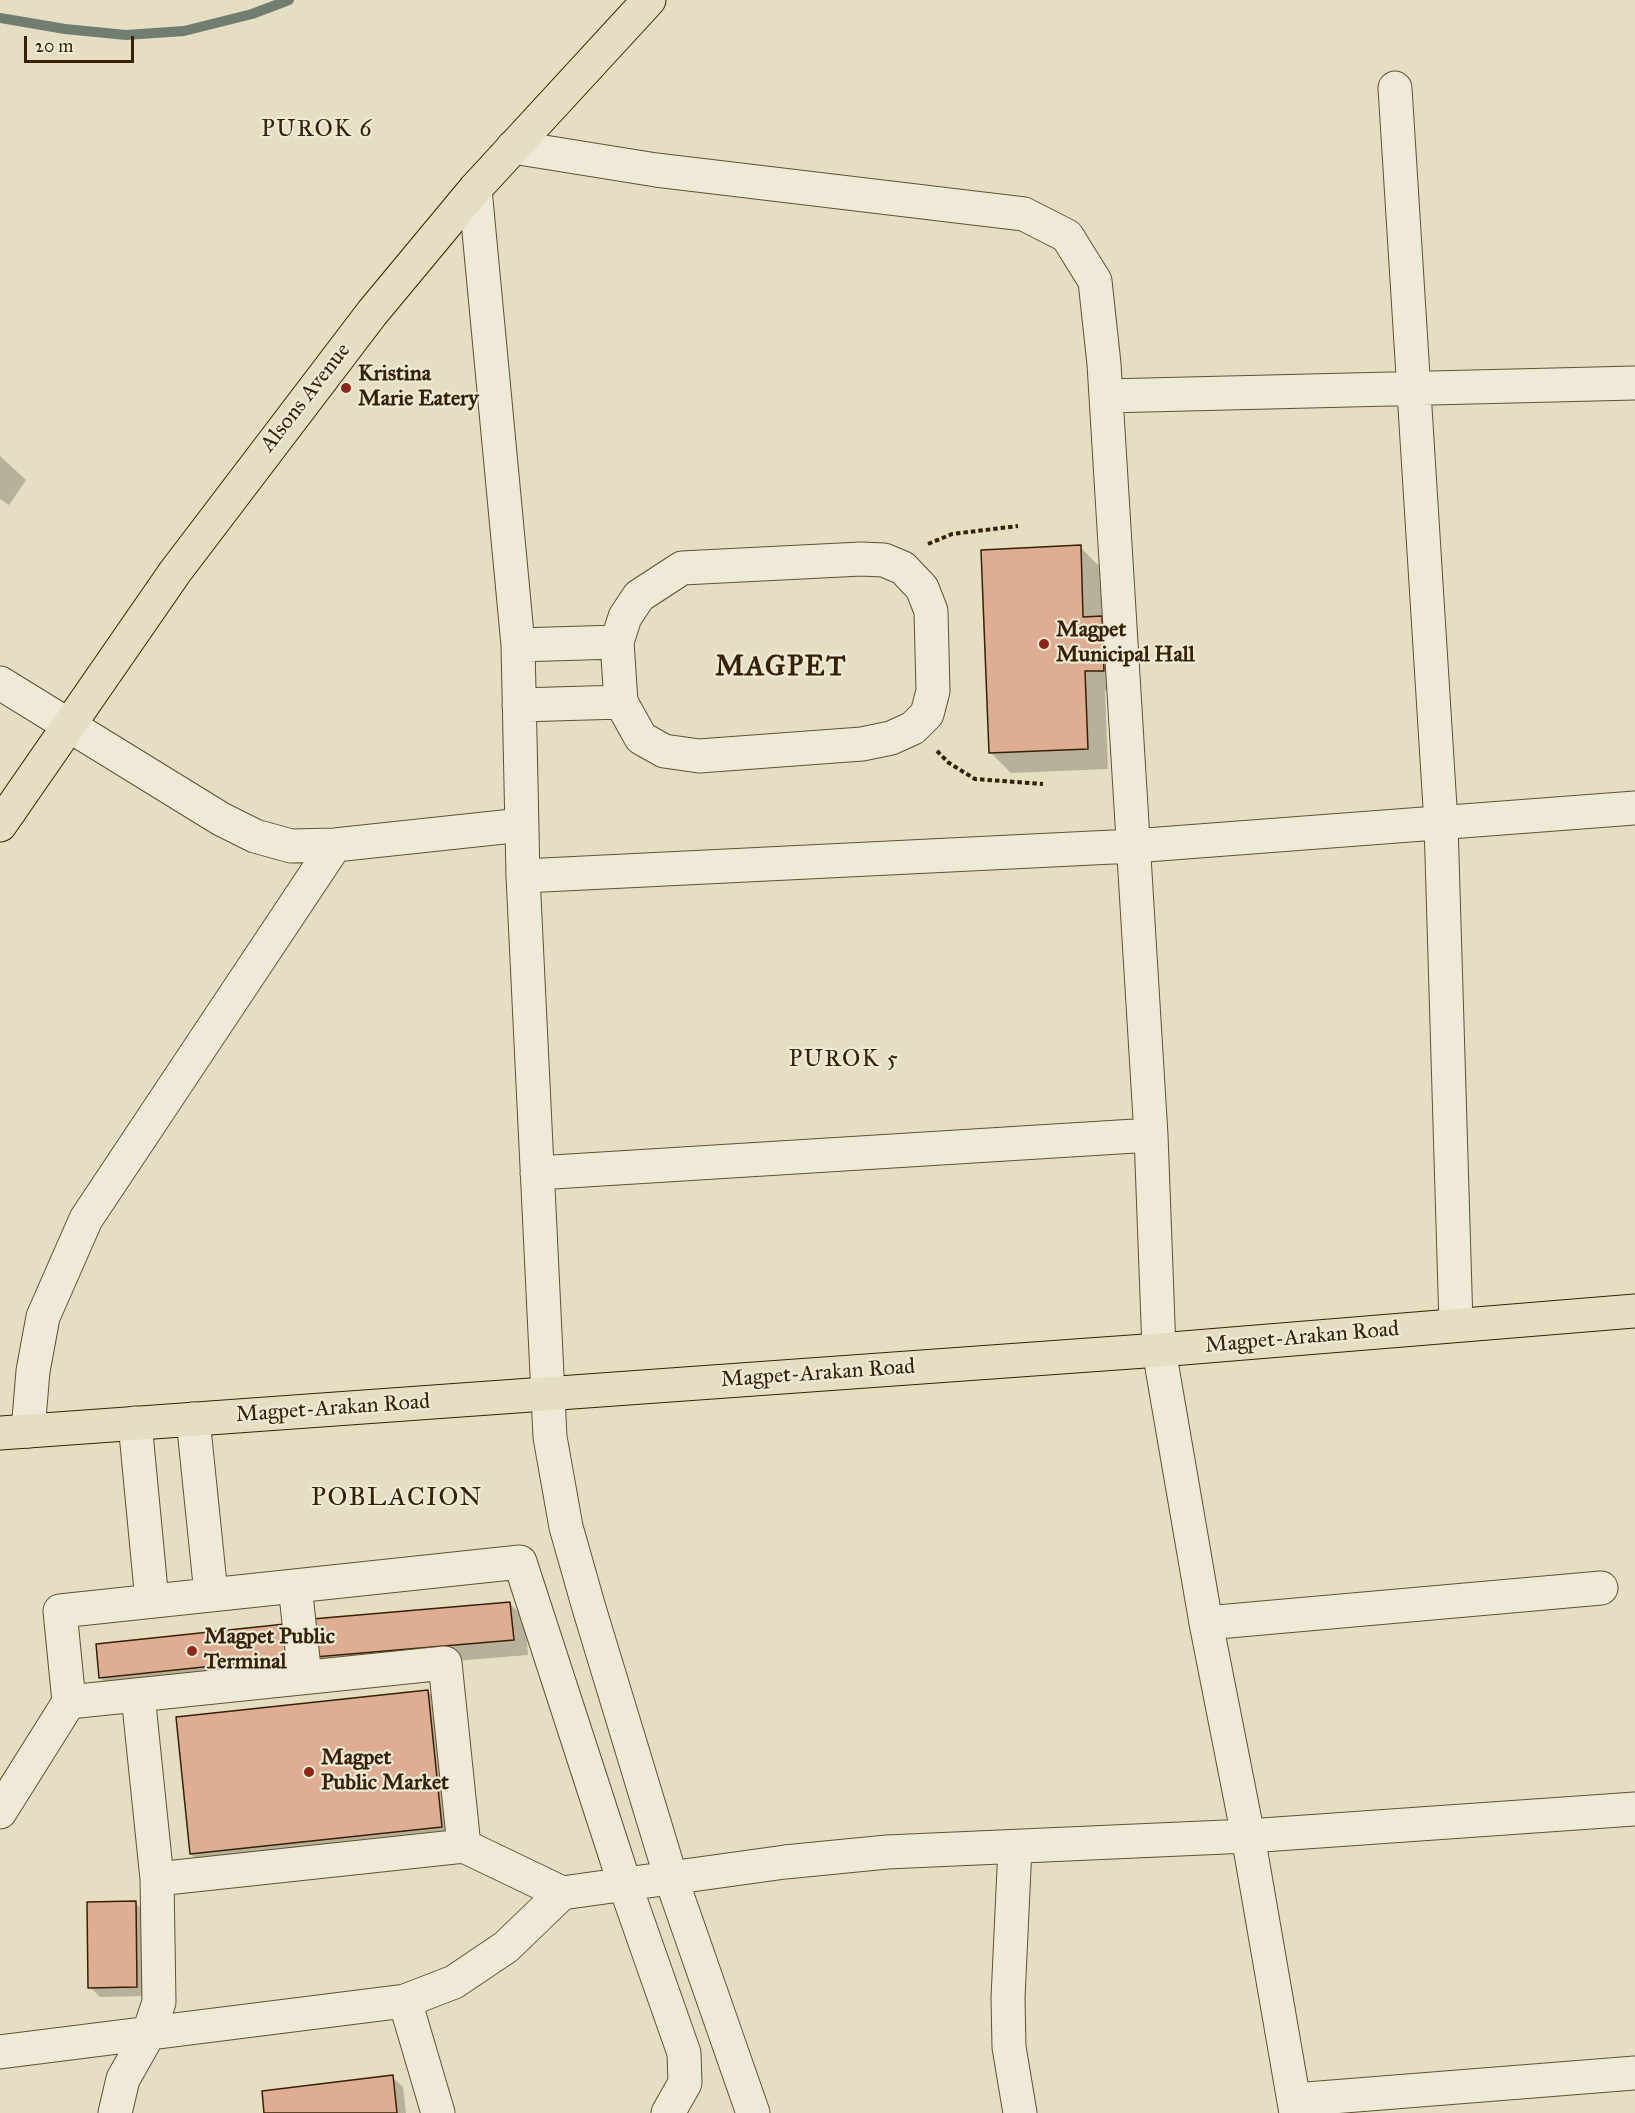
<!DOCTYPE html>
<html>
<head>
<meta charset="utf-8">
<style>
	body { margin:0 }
	#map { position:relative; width:1635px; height:2113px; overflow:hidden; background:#e5dec2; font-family:"IM FELL Great Primer",serif }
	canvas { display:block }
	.scale { position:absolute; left:24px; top:36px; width:110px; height:27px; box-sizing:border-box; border:3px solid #362103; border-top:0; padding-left:8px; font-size:18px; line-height:21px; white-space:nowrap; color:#362103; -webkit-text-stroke:4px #eeead7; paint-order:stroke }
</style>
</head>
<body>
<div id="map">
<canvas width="1635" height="2113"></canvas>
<div class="scale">20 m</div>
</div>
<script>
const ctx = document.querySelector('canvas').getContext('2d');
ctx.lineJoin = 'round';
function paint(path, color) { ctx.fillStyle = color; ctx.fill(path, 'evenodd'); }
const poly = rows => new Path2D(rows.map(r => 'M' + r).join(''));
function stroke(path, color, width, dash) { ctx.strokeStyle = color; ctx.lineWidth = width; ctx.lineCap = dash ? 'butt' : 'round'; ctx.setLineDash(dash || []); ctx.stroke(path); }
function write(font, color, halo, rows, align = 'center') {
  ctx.font = font + ' "IM FELL Great Primer",serif'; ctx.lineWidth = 4.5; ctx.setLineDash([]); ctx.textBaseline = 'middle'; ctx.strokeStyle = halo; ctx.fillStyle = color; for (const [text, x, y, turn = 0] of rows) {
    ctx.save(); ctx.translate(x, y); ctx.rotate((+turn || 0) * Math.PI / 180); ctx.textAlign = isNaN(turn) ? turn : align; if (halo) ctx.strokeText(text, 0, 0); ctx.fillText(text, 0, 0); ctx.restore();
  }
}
const shadow = poly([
	[0,456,26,480,9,505,0,499],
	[1080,547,1100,567,1102,618,1122,638,1124,690,1105,691,1108,769,1011,773,991,753],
	[510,1604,525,1619,528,1655,332,1671,316,1656],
	[300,1641,304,1673,116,1693,101,1678],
	[428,1691,443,1707,457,1842,207,1869,191,1854],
	[135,1903,146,1913,147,1996,100,1997,90,1987],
	[392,2077,403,2087,406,2113,266,2113]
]);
const stream = poly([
	[0,18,65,29,126,35,184,31,252,14,289,0]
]);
const building = poly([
	[1081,545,1083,617,1102,616,1104,671,1085,671,1088,749,989,753,981,550,1081,545],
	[510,1602,514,1640,315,1657,312,1619,510,1602],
	[285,1624,289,1658,99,1678,96,1644,285,1624],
	[428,1690,442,1827,190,1854,176,1717,428,1690],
	[136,1901,137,1987,88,1988,87,1902,136,1901],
	[393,2075,397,2113,264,2113,262,2091,393,2075]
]);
const path = poly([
	[928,544,952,534,1018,526],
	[937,751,949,763,975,779,1043,784]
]);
const minor = poly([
	[1395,88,1441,823,1456,1325],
	[513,147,656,170,1024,214,1067,236,1095,281,1104,364,1151,1135,1159,1350,1206,1623,1248,1836,1296,2113],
	[475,189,518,645,523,876,550,1437,566,1527,589,1608,671,1878,753,2113],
	[1106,396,1635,383],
	[861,559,884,560,903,568,922,588,931,611,933,691,927,714,913,728,891,738,862,744,699,756,664,751,641,738,621,702,617,642,625,617,639,596,682,568,861,559],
	[518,645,617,642],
	[0,683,221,819,255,836,291,846,335,845,522,825],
	[519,705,621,702],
	[523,876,1133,846,1635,808],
	[537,1173,1151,1135],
	[193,1419,211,1594],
	[135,1423,152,1601],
	[28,1431,33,1371,43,1317,86,1219,335,845],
	[295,1586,305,1677],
	[1206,1623,1601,1588],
	[69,1702,445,1663,464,1846],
	[0,1812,69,1702,60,1611,520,1562,625,1885,684,2053,685,2083,668,2113],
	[1015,1847,1008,1998,1009,2047,1020,2113],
	[157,1879,464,1846,562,1893,785,1862,887,1852,1248,1836,1635,1809],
	[405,2001,438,2113],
	[0,2052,405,2001,454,1982,506,1947,562,1893],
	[1294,2100,1635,2073],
	[115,2113,123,2079,148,2035,159,2002,157,1879,138,1695]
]);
const major = poly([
	[0,825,175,572,372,313,475,189,649,0],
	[0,1433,1159,1350,1635,1311]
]);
const markers = [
	[346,388,6,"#8f2418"],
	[1044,644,6,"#8f2418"],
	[192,1651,6,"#8f2418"],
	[309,1772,6,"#8f2418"]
];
const poiNames = [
	["Kristina",358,375],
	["Marie Eatery",358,400],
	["Magpet",1056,631],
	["Municipal Hall",1056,656],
	["Magpet Public",204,1638],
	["Terminal",204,1663],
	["Magpet",321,1759],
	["Public Market",321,1784]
];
const streetNames = [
	["Alsons Avenue",306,398,-52],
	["Magpet-Arakan Road",1302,1338,-5],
	["Magpet-Arakan Road",818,1374,-4],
	["Magpet-Arakan Road",333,1409,-4]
];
const neighbourhoodNames = [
	["PUROK 6",317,130],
	["PUROK 5",844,1060]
];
const quarterNames = [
	["POBLACION",397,1499]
];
const districtNames = [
	["MAGPET",781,668]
];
paint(shadow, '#0003');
stroke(stream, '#707d70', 10);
paint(building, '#dead92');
stroke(building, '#362103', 1.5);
stroke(minor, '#625033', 35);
stroke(major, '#362103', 35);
stroke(path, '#362103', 4, [4.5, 3]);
stroke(minor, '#eeead7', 33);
stroke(major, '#e5dec2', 33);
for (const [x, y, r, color] of markers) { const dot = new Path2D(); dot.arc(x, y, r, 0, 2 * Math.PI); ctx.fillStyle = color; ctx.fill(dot); stroke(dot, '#eeead7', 2); }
write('bold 22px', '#362103', '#eeead7', poiNames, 'left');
write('22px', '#362103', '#eeead7', streetNames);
ctx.letterSpacing = '1.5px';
write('24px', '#362103', '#eeead7', neighbourhoodNames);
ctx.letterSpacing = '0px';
ctx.letterSpacing = '1.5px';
write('26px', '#362103', '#eeead7', quarterNames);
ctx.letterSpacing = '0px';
ctx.letterSpacing = '1.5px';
write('bold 28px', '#362103', '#eeead7', districtNames);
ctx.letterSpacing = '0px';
</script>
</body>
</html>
